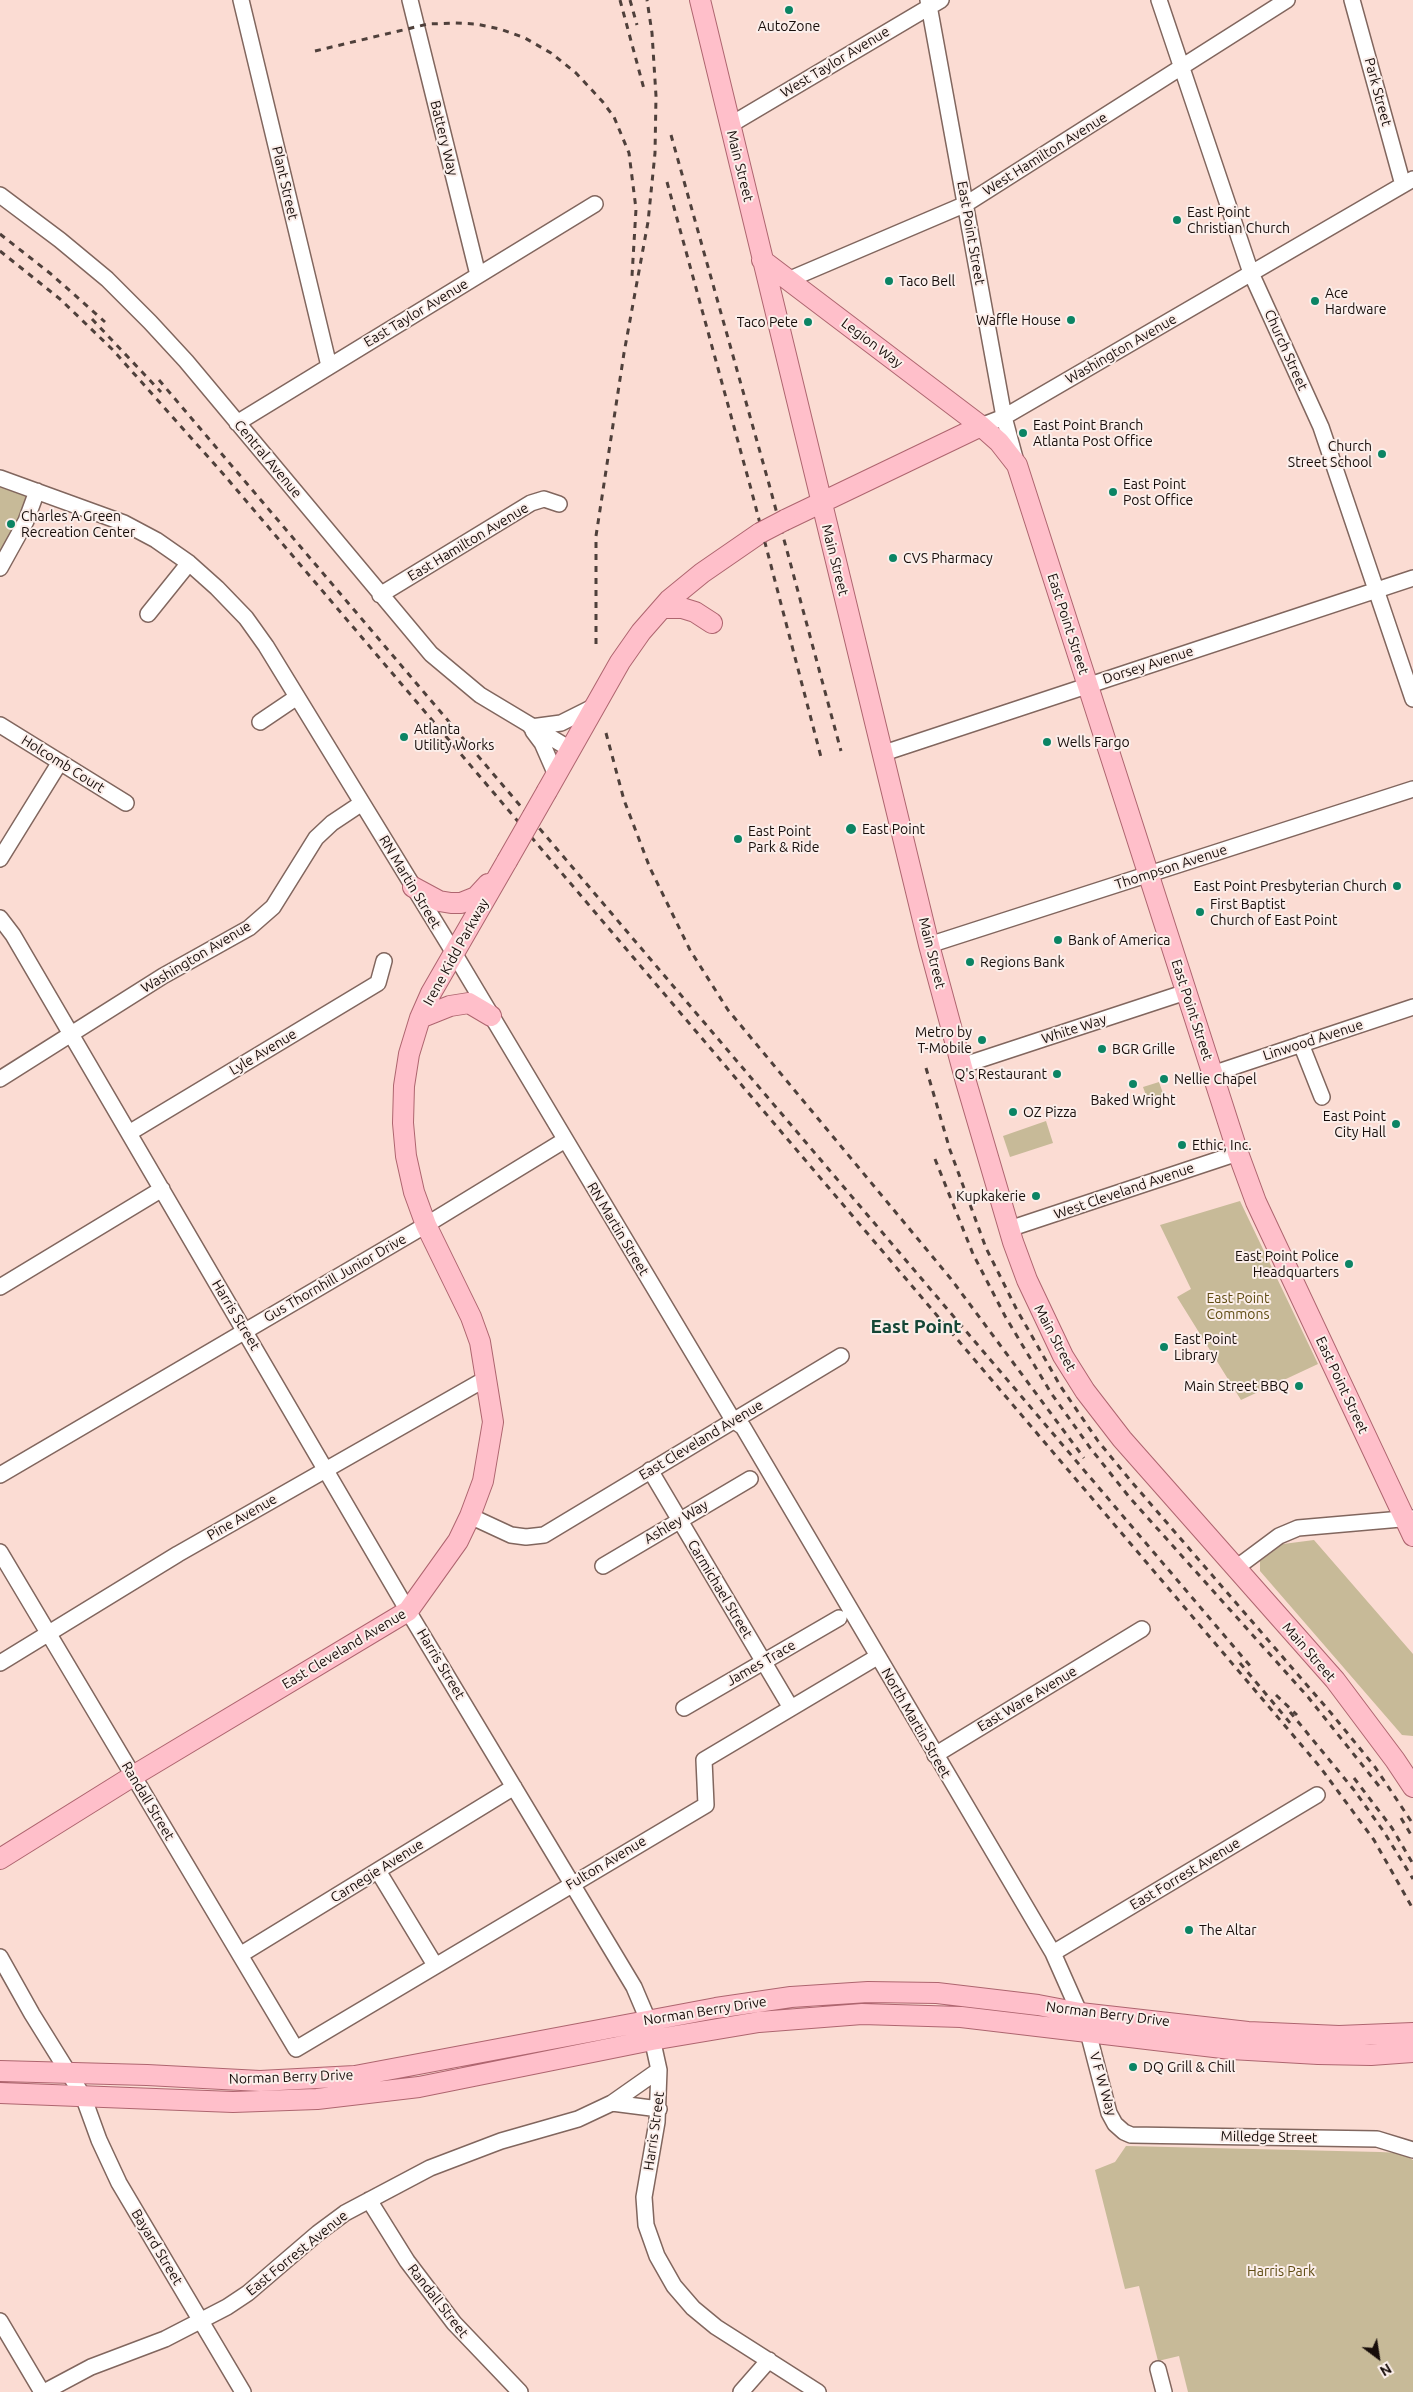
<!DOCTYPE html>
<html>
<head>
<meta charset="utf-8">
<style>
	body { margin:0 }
	#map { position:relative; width:1413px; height:2392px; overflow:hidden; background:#fbdcd3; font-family:Ubuntu,sans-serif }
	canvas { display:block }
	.north { position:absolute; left:1353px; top:2332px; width:50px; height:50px; -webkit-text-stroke:4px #fbeeea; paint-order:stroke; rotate:149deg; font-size:14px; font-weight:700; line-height:20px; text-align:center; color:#170d0a }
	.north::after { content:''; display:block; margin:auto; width:18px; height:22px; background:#170d0a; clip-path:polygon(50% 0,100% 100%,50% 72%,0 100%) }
</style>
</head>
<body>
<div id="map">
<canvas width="1413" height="2392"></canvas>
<div class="north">N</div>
</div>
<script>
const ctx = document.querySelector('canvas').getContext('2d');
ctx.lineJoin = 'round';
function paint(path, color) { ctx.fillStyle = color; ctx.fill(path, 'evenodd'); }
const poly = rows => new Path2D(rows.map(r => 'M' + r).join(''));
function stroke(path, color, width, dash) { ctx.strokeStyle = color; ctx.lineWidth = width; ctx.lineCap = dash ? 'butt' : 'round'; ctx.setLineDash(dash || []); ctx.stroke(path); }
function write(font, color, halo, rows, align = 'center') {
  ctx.font = font + ' Ubuntu,sans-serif'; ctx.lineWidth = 4; ctx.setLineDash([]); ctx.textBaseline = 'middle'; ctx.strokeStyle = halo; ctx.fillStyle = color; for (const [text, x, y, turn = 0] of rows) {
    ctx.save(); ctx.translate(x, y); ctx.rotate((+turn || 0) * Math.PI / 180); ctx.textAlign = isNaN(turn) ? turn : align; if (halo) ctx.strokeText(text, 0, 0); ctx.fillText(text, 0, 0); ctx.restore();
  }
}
const green = poly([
	[0,474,43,489,0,560],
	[1159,1082,1164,1096,1148,1101,1143,1087],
	[1046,1121,1053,1143,1010,1157,1003,1136],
	[1240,1201,1318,1364,1241,1400,1177,1297,1191,1289,1160,1225],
	[1314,1540,1413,1654,1413,1736,1402,1735,1260,1571,1260,1561,1283,1544],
	[1126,2146,1380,2152,1401,2153,1413,2160,1413,2392,1188,2392,1179,2356,1158,2361,1139,2286,1125,2289,1095,2170,1115,2162]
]);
const minor = poly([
	[241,0,329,366],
	[410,0,478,275],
	[928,0,1004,417,1015,458],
	[1159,0,1251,273,1321,427,1413,699],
	[1352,0,1403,185],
	[730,125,941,0],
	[0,195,60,240,107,279,150,322,186,361,431,654,480,695,570,749],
	[788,280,966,204,1287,0],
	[237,423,595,204],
	[981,426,1004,417,1413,179],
	[0,478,124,523,156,540,189,563,217,588,246,618,266,646,454,953,733,1420,743,1427,1053,1953,1088,2032,1109,2113,1115,2124,1124,2132,1131,2135,1377,2139,1413,2150],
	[0,568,26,521,37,491],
	[380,595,531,503,544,499,559,504],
	[148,614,189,563],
	[260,722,297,697],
	[0,725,126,803],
	[531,727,561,723,595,706],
	[533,731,542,743,556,775],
	[884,753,1413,578],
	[0,859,60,762],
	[0,918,13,935,408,1611,634,1987,648,2020,659,2070,657,2122,644,2197,646,2225,657,2256,674,2286,693,2308,716,2327,818,2392],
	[929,945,1413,789],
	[1301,1044,1322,1097],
	[961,1066,1186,992],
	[1212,1074,1413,1007],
	[0,1079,163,976,249,928,273,907,316,838,332,823,362,803],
	[129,1133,378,983,384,961],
	[1009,1229,1238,1153],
	[0,1287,162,1189],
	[650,1470,791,1708],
	[0,1475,426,1225,565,1140],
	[470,1516,511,1535,526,1537,544,1535,841,1356],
	[0,1552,296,2049,706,1805,704,1760,877,1657],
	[603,1566,750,1479],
	[1236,1568,1279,1536,1298,1528,1413,1518],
	[0,1663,178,1554,487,1378],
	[684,1708,839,1618],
	[935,1755,1142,1629],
	[378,1871,435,1965],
	[1053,1953,1317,1795],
	[240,1955,514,1787],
	[0,1957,32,2014,83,2096,99,2140,119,2183,243,2392],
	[612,2103,659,2070],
	[369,2200,407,2261,454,2323,520,2392],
	[0,2321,42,2392],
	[1158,2369,1164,2392],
	[44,2392,91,2367,165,2339,227,2307,248,2293,318,2233,345,2213,430,2168,501,2141,578,2119,612,2103,659,2109],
	[741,2392,769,2360]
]);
const major = poly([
	[700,0,929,945,966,1082,1013,1242,1027,1280,1063,1356,1085,1391,1122,1439,1335,1680,1395,1760,1413,1787],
	[762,260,981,426,999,442,1017,465,1238,1153,1256,1202,1413,1536],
	[785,520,981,426],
	[662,608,682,608,695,612,712,623],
	[547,791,620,662,641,632,669,600,702,573,760,533],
	[413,887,439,901,451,903,461,903,476,897,488,884],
	[420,1018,450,1006,469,1003,491,1016],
	[0,1859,133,1776,408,1611,458,1541,470,1516,483,1481,493,1422,480,1342,471,1317,426,1225,414,1192,406,1156,403,1123,404,1086,409,1054,420,1018,431,993,507,861],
	[0,2071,147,2075,260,2081,355,2076,716,2008,791,1997,868,1992,937,1993,1038,2005,1080,2013,1248,2032,1339,2036,1413,2033],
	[0,2093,233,2102,317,2099,419,2087,652,2040,759,2022,862,2014,961,2017,1231,2049,1318,2054,1371,2055,1413,2052]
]);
const rail = poly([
	[620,0,644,89],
	[630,0,637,25],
	[315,51,428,24,455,23,476,24,500,29,525,38,551,53,576,73,602,101,614,117,629,153,636,209,632,276],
	[671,135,769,484,841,751],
	[667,182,751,489,821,757],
	[0,234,51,274,105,322],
	[0,251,60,299,113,350,225,476,1320,1767,1374,1840,1413,1909],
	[92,319,161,392],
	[159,380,1251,1667],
	[596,644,596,536,624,353,648,222,655,153,656,96,652,33,647,0],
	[606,733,624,800,650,868,690,950,728,1010,951,1279,1084,1458],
	[926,1068,950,1150,986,1248,1017,1310,1061,1387,1098,1441,1130,1480,1331,1713,1375,1767,1413,1824],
	[935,1159,973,1254,1005,1316,1051,1393,1091,1449,1130,1498,1308,1697,1379,1786],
	[1240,1663,1291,1724],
	[1276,1695,1297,1715],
	[1290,1712,1354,1790,1384,1832,1413,1879],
	[1354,1778,1392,1828,1413,1864],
	[1401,1818,1413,1838]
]);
const majorBridge = poly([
	[760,533,785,520],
	[507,861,547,791]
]);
const markers = [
	[789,10,5,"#0b8464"],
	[1177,220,5,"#0b8464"],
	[889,281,5,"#0b8464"],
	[1315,301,5,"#0b8464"],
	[1071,320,5,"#0b8464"],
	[808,322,5,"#0b8464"],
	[1023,433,5,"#0b8464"],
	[1382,454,5,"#0b8464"],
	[1113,492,5,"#0b8464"],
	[11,524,5,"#0b8464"],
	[893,558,5,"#0b8464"],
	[404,737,5,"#0b8464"],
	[1047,742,5,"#0b8464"],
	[851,829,6,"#0b8464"],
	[738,839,5,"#0b8464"],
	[1397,886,5,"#0b8464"],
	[1200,912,5,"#0b8464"],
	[1058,940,5,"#0b8464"],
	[970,962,5,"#0b8464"],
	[982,1040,5,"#0b8464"],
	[1102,1049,5,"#0b8464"],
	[1057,1074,5,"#0b8464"],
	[1164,1079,5,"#0b8464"],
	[1133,1084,5,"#0b8464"],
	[1013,1112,5,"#0b8464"],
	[1396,1124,5,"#0b8464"],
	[1182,1145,5,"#0b8464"],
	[1036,1196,5,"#0b8464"],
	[1349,1264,5,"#0b8464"],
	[1164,1347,5,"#0b8464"],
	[1299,1386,5,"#0b8464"],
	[1189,1930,5,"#0b8464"],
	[1133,2067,5,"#0b8464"]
];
const poiNames = [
	["AutoZone",789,26,"center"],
	["East Point",1187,212],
	["Christian Church",1187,228],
	["Taco Bell",899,281],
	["Ace",1325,293],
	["Hardware",1325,309],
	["Waffle House",1061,320,"right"],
	["Taco Pete",798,322,"right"],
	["East Point Branch",1033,425],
	["Atlanta Post Office",1033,441],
	["Church",1372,446,"right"],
	["Street School",1372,462,"right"],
	["East Point",1123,484],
	["Post Office",1123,500],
	["Charles A Green",21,516],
	["Recreation Center",21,532],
	["CVS Pharmacy",903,558],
	["Atlanta",414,729],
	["Utility Works",414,745],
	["Wells Fargo",1057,742],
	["East Point",862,829],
	["East Point",748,831],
	["Park & Ride",748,847],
	["East Point Presbyterian Church",1387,886,"right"],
	["First Baptist",1210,904],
	["Church of East Point",1210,920],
	["Bank of America",1068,940],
	["Regions Bank",980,962],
	["Metro by",972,1032,"right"],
	["T-Mobile",972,1048,"right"],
	["BGR Grille",1112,1049],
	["Q's Restaurant",1047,1074,"right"],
	["Nellie Chapel",1174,1079],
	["Baked Wright",1133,1100,"center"],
	["OZ Pizza",1023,1112],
	["East Point",1386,1116,"right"],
	["City Hall",1386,1132,"right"],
	["Ethic, Inc.",1192,1145],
	["Kupkakerie",1026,1196,"right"],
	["East Point Police",1339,1256,"right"],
	["Headquarters",1339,1272,"right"],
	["East Point",1174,1339],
	["Library",1174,1355],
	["Main Street BBQ",1289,1386,"right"],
	["The Altar",1199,1930],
	["DQ Grill & Chill",1143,2067]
];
const streetNames = [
	["West Taylor Avenue",835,62,-31],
	["Park Street",1378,92,75],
	["Battery Way",444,138,76],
	["West Hamilton Avenue",1045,154,-32],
	["Main Street",740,166,76],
	["Plant Street",285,183,77],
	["East Point Street",971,233,80],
	["East Taylor Avenue",416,313,-31],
	["Legion Way",872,343,37],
	["Washington Avenue",1121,349,-30],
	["Church Street",1286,350,66],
	["Central Avenue",268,459,50],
	["East Hamilton Avenue",468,542,-31],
	["Main Street",835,560,76],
	["East Point Street",1068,624,72],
	["Dorsey Avenue",1148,665,-18],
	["Holcomb Court",63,764,32],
	["Thompson Avenue",1171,867,-18],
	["RN Martin Street",410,882,59],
	["Irene Kidd Parkway",456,952,-61],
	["Main Street",932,953,76],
	["Washington Avenue",196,957,-31],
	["East Point Street",1192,1010,72],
	["White Way",1074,1029,-18],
	["Linwood Avenue",1313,1040,-18],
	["Lyle Avenue",263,1052,-31],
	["West Cleveland Avenue",1124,1191,-19],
	["RN Martin Street",618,1229,59],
	["Gus Thornhill Junior Drive",335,1278,-30],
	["Harris Street",236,1315,59],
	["Main Street",1055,1338,62],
	["East Point Street",1342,1385,65],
	["East Cleveland Avenue",701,1440,-31],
	["Pine Avenue",242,1517,-30],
	["Ashley Way",676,1522,-31],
	["Carmichael Street",720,1589,59],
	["East Cleveland Avenue",344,1649,-31],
	["Main Street",1309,1652,49],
	["James Trace",761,1663,-30],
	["Harris Street",441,1664,59],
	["East Ware Avenue",1027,1699,-31],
	["North Martin Street",916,1723,60],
	["Randall Street",148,1801,59],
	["Fulton Avenue",606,1863,-31],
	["Carnegie Avenue",377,1871,-32],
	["East Forrest Avenue",1185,1874,-31],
	["Norman Berry Drive",705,2011,-9],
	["Norman Berry Drive",1108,2014,7],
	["Norman Berry Drive",291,2077,-2],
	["V F W Way",1103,2084,74],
	["Harris Street",654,2131,-82],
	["Milledge Street",1269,2137,1],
	["Bayard Street",157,2247,59],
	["East Forrest Avenue",297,2253,-39],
	["Randall Street",438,2301,52]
];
const parkNames = [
	["East Point",1238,1298],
	["Commons",1238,1314],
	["Harris Park",1281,2271]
];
const districtNames = [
	["East Point",916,1327]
];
paint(green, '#c7ba98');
stroke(minor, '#81665e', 18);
stroke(major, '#ae656f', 22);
stroke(minor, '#fff', 15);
stroke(major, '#ffbfca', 20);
stroke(rail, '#4f403b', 3, [6, 6]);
stroke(majorBridge, '#ae656f', 22, []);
stroke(majorBridge, '#ffbfca', 20);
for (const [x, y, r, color] of markers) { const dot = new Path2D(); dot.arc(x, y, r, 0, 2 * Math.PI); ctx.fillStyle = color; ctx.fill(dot); stroke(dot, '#fbeeea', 2); }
write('14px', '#170d0a', '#fbeeea', poiNames, 'left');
write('14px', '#170d0a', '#fbeeea', streetNames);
write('14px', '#5f4c13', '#fbeeea', parkNames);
write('bold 19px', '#144636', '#fbeeea', districtNames);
</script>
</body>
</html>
